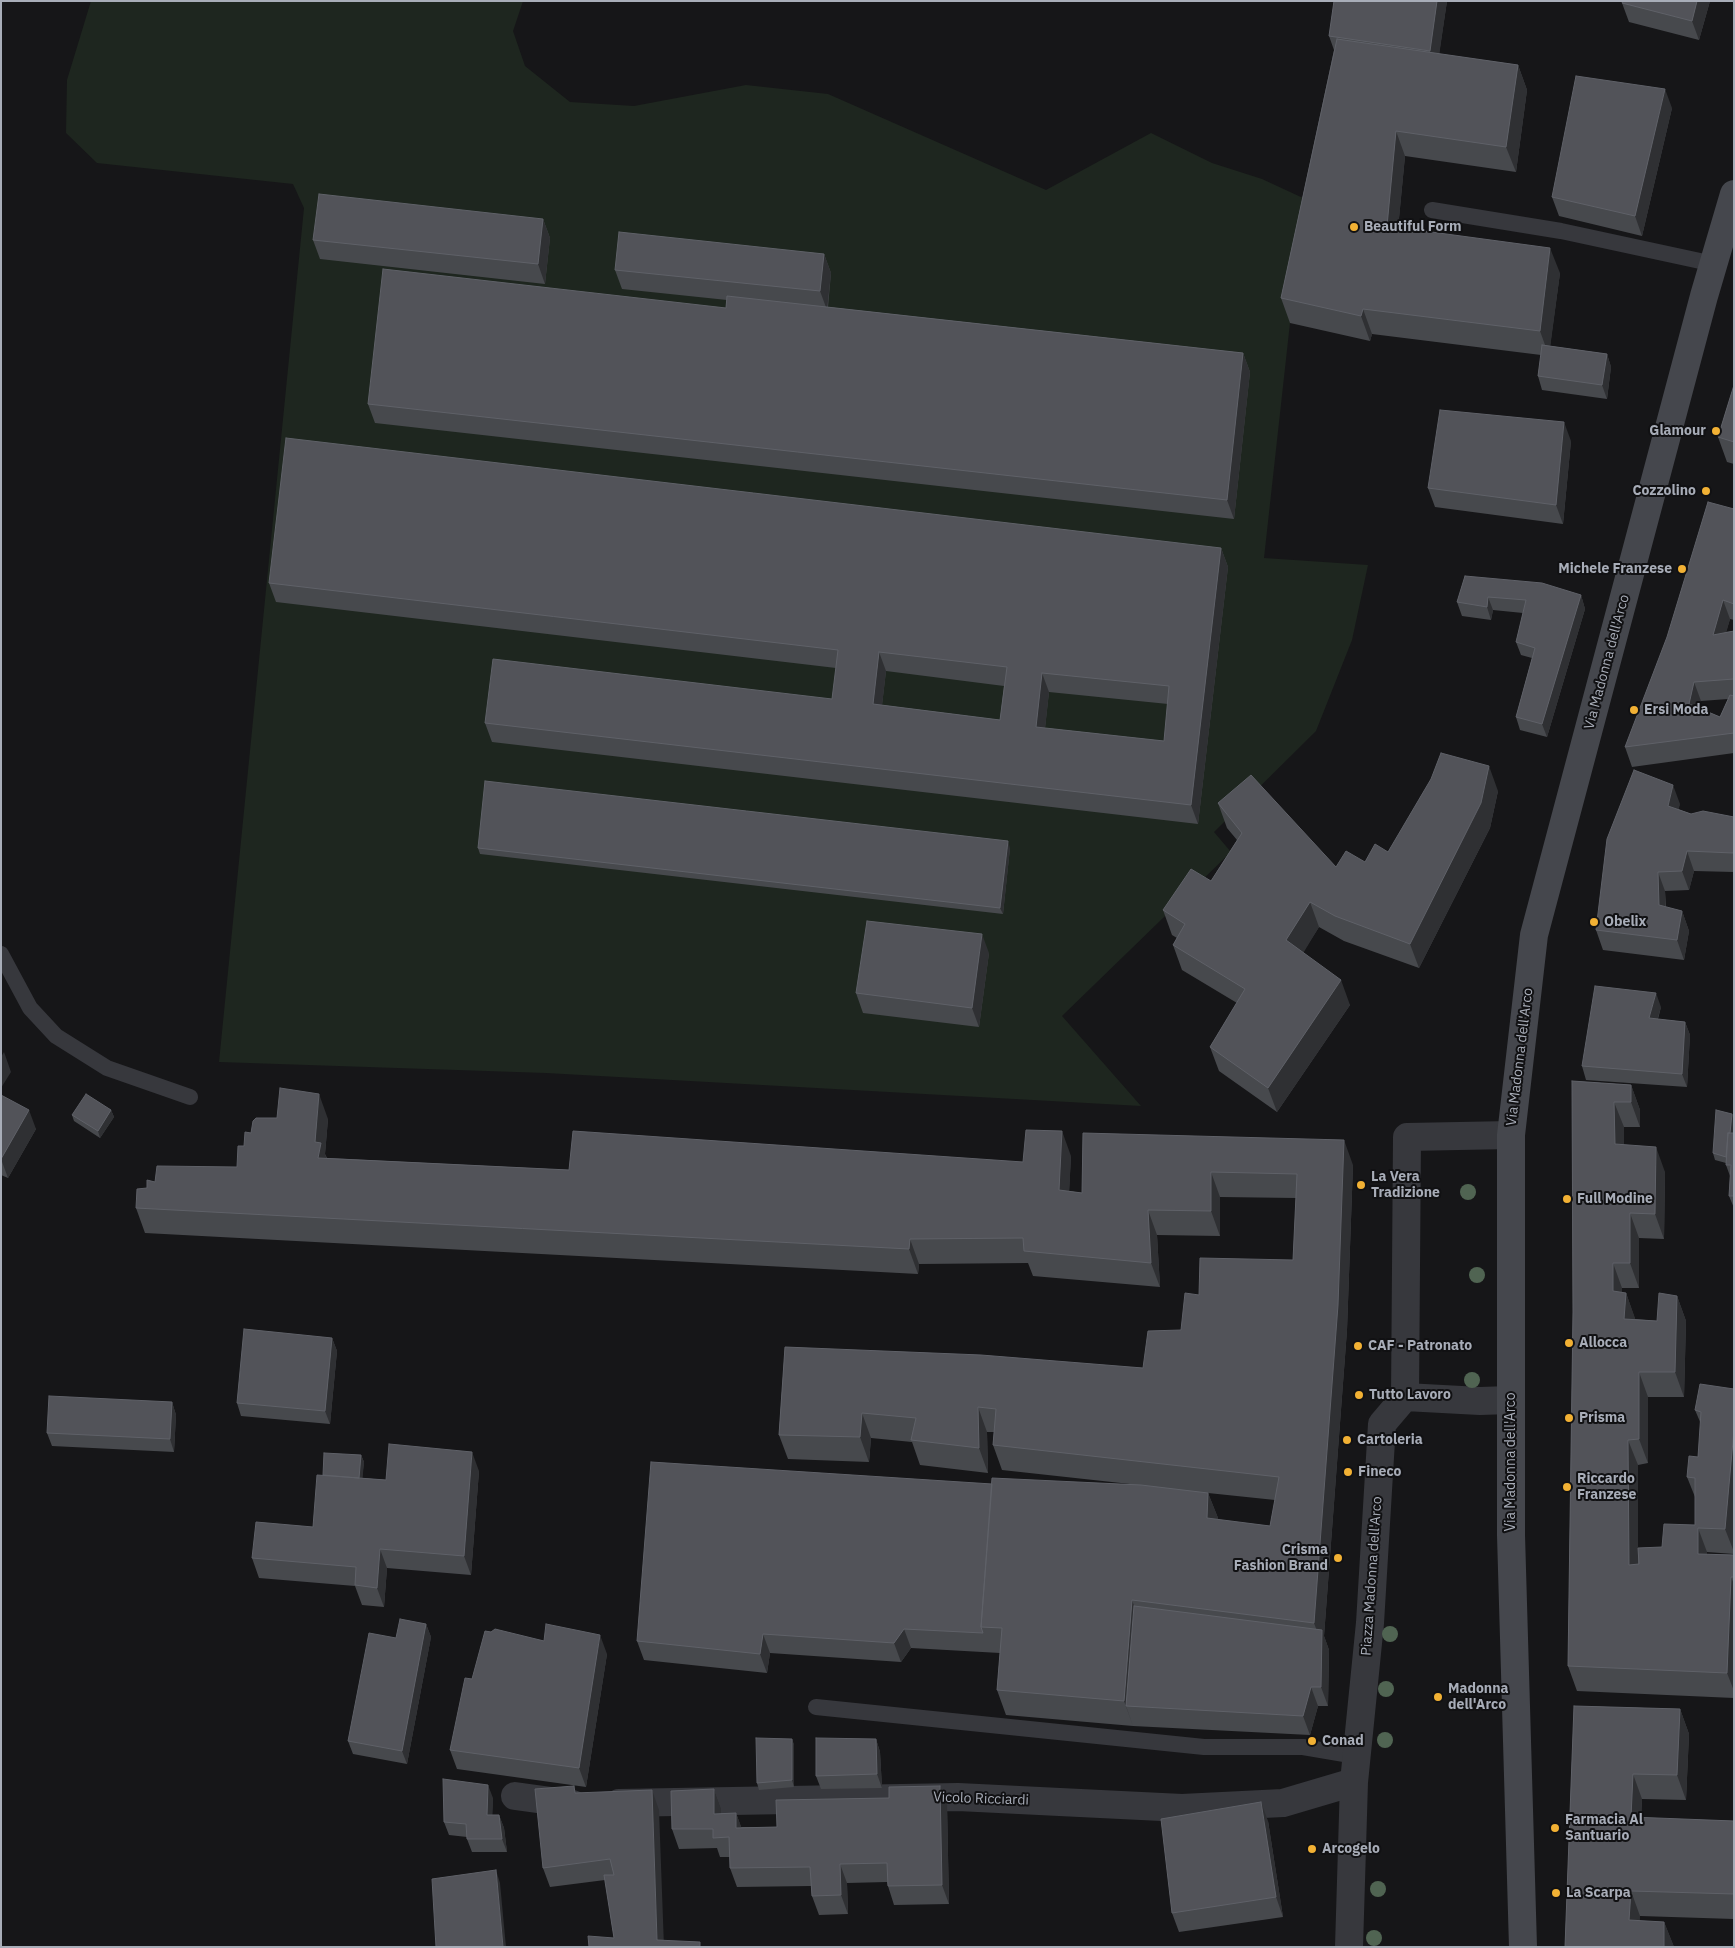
<!DOCTYPE html>
<html>
<head>
<meta charset="utf-8">
<style>
	body { margin:0 }
	#map { position:relative; width:1735px; height:1948px; overflow:hidden; background:#161618; font-family:"IBM Plex Sans",sans-serif }
	canvas { display:block }
	.frame { position:absolute; inset:0; border:2px solid #a8adb8; pointer-events:none }
</style>
</head>
<body>
<div id="map">
<canvas width="1735" height="1948"></canvas>
<div class="frame"></div>
</div>
<script>
const ctx = document.querySelector('canvas').getContext('2d');
ctx.lineJoin = 'round';
function paint(path, color) { ctx.fillStyle = color; ctx.fill(path, 'evenodd'); }
const poly = rows => new Path2D(rows.map(r => 'M' + r).join(''));
function stroke(path, color, width, dash) { ctx.strokeStyle = color; ctx.lineWidth = width; ctx.lineCap = dash ? 'butt' : 'round'; ctx.setLineDash(dash || []); ctx.stroke(path); }
function write(font, color, halo, rows, align = 'center') {
  ctx.font = font + ' "IBM Plex Sans",sans-serif'; ctx.lineWidth = 4; ctx.setLineDash([]); ctx.textBaseline = 'middle'; ctx.strokeStyle = halo; ctx.fillStyle = color; for (const [text, x, y, turn = 0] of rows) {
    ctx.save(); ctx.translate(x, y); ctx.rotate((+turn || 0) * Math.PI / 180); ctx.textAlign = isNaN(turn) ? turn : align; if (halo) ctx.strokeText(text, 0, 0); ctx.fillText(text, 0, 0); ctx.restore();
  }
}
const green = poly([
	[91,1,523,1,513,31,525,66,570,102,634,106,746,85,828,94,1046,190,1151,133,1212,163,1262,179,1316,204,1290,323,1264,558,1368,565,1352,640,1316,731,1214,832,1231,852,1062,1016,1141,1106,546,1073,219,1062,304,208,293,184,97,163,66,133,67,80]
]);
const lane = poly([
	[1432,210,1561,231,1714,264],
	[1,954,30,1008,56,1036,107,1068,190,1097],
	[816,1707,1204,1747,1303,1747,1356,1756]
]);
const street = poly([
	[1405,1397,1480,1401,1510,1400],
	[515,1796,573,1804],
	[619,1803,958,1797,1182,1808,1283,1803,1354,1782],
	[1349,1947,1354,1782,1370,1623,1382,1424,1405,1397,1407,1137,1511,1135]
]);
const secondary = poly([
	[1523,1947,1511,1535,1511,1135,1534,935,1704,296,1734,194]
]);
const trees = [
	[1468,1192],
	[1477,1275],
	[1472,1380],
	[1390,1634],
	[1386,1689],
	[1385,1740],
	[1378,1889],
	[1374,1938]
];
const wall = poly([
	[1334,1,1447,1,1439,54,1518,65,1527,90,1516,172,1405,156,1398,228,1560,273,1550,346,1607,354,1611,367,1607,399,1542,390,1538,376,1541,355,1372,334,1370,341,1290,323,1281,298,1334,50,1329,36],
	[1623,1,1710,1,1699,40,1629,22,1622,3],
	[1672,108,1642,236,1559,216,1552,197],
	[543,219,550,238,545,284,320,259,313,240],
	[824,254,831,273,828,307,1243,353,1250,372,1234,519,375,423,368,404,726,308,727,300,622,289,615,270],
	[1734,385,1734,464,1727,462,1718,437],
	[1571,441,1563,524,1435,507,1428,488],
	[1734,509,1734,620,1730,619,1726,632,1734,631,1734,753,1632,767,1625,747],
	[1728,699,1720,717,1699,708,1701,701],
	[1221,548,1228,567,1198,824,492,742,485,723,832,699,836,668,276,602,269,583],
	[886,671,1004,686,1000,720,882,705],
	[1049,692,1168,704,1164,741,1045,728],
	[1465,576,1581,595,1585,609,1547,737,1520,730,1516,717,1532,658,1521,655,1516,642,1523,613,1493,610,1491,620,1462,616,1457,602],
	[1498,791,1490,828,1419,968,1344,941,1319,927,1303,952,1350,1005,1277,1112,1219,1071,1210,1047,1237,1003,1182,970,1173,945,1177,938,1172,935,1163,910,1211,881,1237,840,1227,828,1218,803,1336,867,1365,862,1388,852],
	[1680,804,1678,809,1691,814,1734,817,1734,872,1694,871,1689,890,1665,891,1666,907,1682,911,1689,931,1684,960,1603,950,1596,930],
	[478,848,1010,848,1003,914,480,854],
	[989,953,979,1027,863,1013,856,993],
	[1661,1007,1658,1019,1685,1022,1690,1035,1687,1087,1586,1080,1582,1066],
	[1572,1081,1631,1085,1640,1110,1640,1127,1624,1127,1624,1145,1665,1172,1664,1239,1639,1238,1639,1288,1622,1288,1622,1293,1626,1293,1635,1319,1657,1321,1677,1296,1686,1321,1684,1397,1648,1397,1648,1463,1638,1465,1638,1548,1662,1547,1695,1525,1695,1497,1687,1477,1698,1457,1701,1424,1695,1410,1734,1389,1734,1554,1707,1552,1707,1555,1734,1555,1734,1698,1577,1691,1568,1666,1573,1312],
	[1,1095,36,1129,8,1178,1,1175],
	[111,1110,114,1117,100,1138,74,1121,72,1115],
	[1734,1117,1733,1133,1734,1208,1729,1196,1730,1176,1726,1165,1726,1163,1715,1160,1713,1153],
	[328,1119,325,1154,327,1158,569,1170,1023,1162,1071,1156,1069,1191,1082,1193,1083,1133,1353,1165,1347,1330,1324,1636,1329,1650,1328,1706,1318,1706,1310,1735,1133,1726,1006,1715,997,1690,1000,1653,911,1648,901,1662,770,1653,767,1673,644,1660,637,1641,992,1484,1130,1484,1002,1470,993,1445,994,1432,987,1432,988,1473,920,1465,912,1442,871,1438,869,1462,788,1459,779,1435,785,1347,1143,1368,1181,1330,1199,1295,1293,1260,1296,1198,1220,1197,1220,1236,1157,1235,1160,1287,1033,1276,1028,1263,919,1264,918,1274,145,1233,136,1208,147,1188,155,1182,237,1167,244,1146,251,1133],
	[1208,1493,1275,1500,1270,1526,1217,1520,1218,1518],
	[332,1338,337,1351,330,1424,241,1416,237,1403],
	[172,1402,176,1415,174,1452,52,1446,47,1433],
	[361,1455,364,1462,362,1478,386,1480,479,1471,471,1575,387,1568,384,1607,362,1605,355,1586,259,1578,252,1558,313,1527,323,1475],
	[426,1624,431,1637,407,1764,353,1754,348,1741,396,1638],
	[544,1641,607,1654,586,1787,457,1769,450,1750,472,1679],
	[1574,1706,1680,1709,1689,1734,1686,1800,1642,1799,1641,1818,1734,1821,1734,1919,1640,1916,1639,1921,1664,1922,1674,1947,1565,1947],
	[792,1739,794,1745,794,1787,759,1790,757,1783],
	[876,1739,880,1752,882,1788,821,1789,816,1776],
	[714,1789,721,1808,721,1813,736,1813,741,1827,777,1827,947,1805,949,1904,894,1905,888,1886,887,1882,847,1883,848,1914,819,1915,812,1896,811,1886,737,1887,730,1868,730,1857,720,1857,717,1848,679,1849,672,1829],
	[576,1793,659,1810,614,1938,605,1880,550,1887,543,1868],
	[493,1798,492,1815,499,1815,504,1828,507,1852,472,1852,467,1839,467,1837,449,1835,444,1822],
	[1268,1821,1283,1917,1179,1932,1172,1913]
]);
const shadedWall = poly([
	[1437,1,1447,1,1437,70,1430,51],
	[1697,1,1710,1,1699,40,1692,21],
	[1518,65,1527,90,1516,172,1506,147],
	[1665,89,1672,108,1642,236,1635,216],
	[1396,131,1405,156,1396,251,1387,226],
	[543,219,550,238,545,284,538,264],
	[1550,248,1560,273,1549,356,1540,331],
	[824,254,831,273,827,310,820,291],
	[1363,309,1372,334,1370,341,1361,316],
	[1243,353,1250,372,1234,519,1227,500],
	[1607,354,1611,367,1607,399,1602,385],
	[1564,422,1571,441,1563,524,1556,505],
	[1221,548,1228,567,1198,824,1191,805],
	[1581,595,1585,609,1547,737,1542,724],
	[1488,597,1493,610,1491,620,1487,607],
	[1723,600,1730,619,1720,655,1713,635],
	[879,652,886,671,880,723,873,704],
	[1042,673,1049,692,1043,747,1036,727],
	[1694,682,1701,701,1696,723,1689,704],
	[1489,766,1498,791,1490,828,1419,968,1410,944],
	[1673,785,1680,804,1675,825,1668,806],
	[1008,841,1010,848,1003,914,1000,908],
	[1687,851,1694,871,1689,890,1682,871],
	[1658,872,1665,891,1666,924,1659,905],
	[1310,902,1319,927,1296,965,1286,940],
	[1682,911,1689,931,1684,960,1677,940],
	[982,934,989,953,979,1027,972,1008],
	[1341,980,1350,1005,1277,1112,1268,1088],
	[1656,993,1661,1007,1654,1031,1649,1018],
	[1685,1022,1690,1035,1687,1087,1682,1074],
	[4,1052,11,1072,1,1088,1,1057],
	[1631,1085,1640,1110,1640,1127,1631,1102],
	[319,1094,328,1119,325,1154,330,1168,318,1158,315,1142],
	[1614,1102,1624,1127,1624,1169,1615,1144],
	[29,1110,36,1129,8,1178,1,1159],
	[111,1110,114,1117,100,1138,98,1131],
	[1732,1114,1734,1117,1734,1129,1730,1164,1727,1157],
	[1062,1131,1071,1156,1068,1215,1059,1190],
	[1344,1140,1353,1165,1347,1330,1324,1636,1329,1650,1328,1706,1321,1687,1322,1645,1314,1623],
	[1656,1147,1665,1172,1664,1239,1655,1214],
	[1211,1172,1220,1197,1220,1236,1211,1211],
	[1148,1210,1157,1235,1160,1287,1151,1263],
	[1630,1213,1639,1238,1639,1288,1630,1263],
	[910,1239,919,1264,918,1274,909,1249],
	[1613,1263,1622,1288,1622,1316,1613,1291],
	[1626,1293,1635,1318,1633,1343,1624,1319],
	[1677,1296,1686,1321,1684,1397,1675,1372],
	[332,1338,337,1351,330,1424,325,1411],
	[1639,1372,1648,1397,1648,1463,1639,1439],
	[172,1402,176,1415,174,1452,170,1439],
	[978,1407,987,1432,988,1473,979,1448],
	[862,1413,871,1438,869,1462,860,1437],
	[1734,1430,1734,1552,1725,1529],
	[1628,1440,1638,1465,1638,1590,1629,1565],
	[472,1452,479,1471,471,1575,464,1556],
	[361,1455,364,1462,361,1496,358,1490],
	[1208,1493,1218,1518,1216,1543,1207,1518],
	[1698,1528,1707,1552,1707,1579,1698,1554],
	[380,1549,387,1568,384,1607,377,1588],
	[1731,1577,1734,1584,1734,1691,1727,1673],
	[1132,1600,1141,1625,1126,1706,1133,1726,1124,1701],
	[426,1624,431,1637,407,1764,402,1751],
	[904,1629,911,1648,901,1662,894,1643],
	[763,1634,770,1653,767,1673,760,1654],
	[600,1635,607,1654,586,1787,579,1768],
	[1311,1687,1318,1706,1310,1735,1303,1716],
	[1680,1709,1689,1734,1686,1800,1677,1775],
	[792,1739,794,1745,794,1787,792,1780],
	[876,1739,880,1752,882,1788,877,1774],
	[1633,1774,1642,1799,1640,1842,1631,1817],
	[488,1785,493,1798,492,1828,487,1815],
	[940,1786,947,1805,949,1904,942,1885],
	[714,1789,721,1808,721,1833,714,1814],
	[652,1790,659,1810,664,1947,657,1940],
	[1261,1802,1268,1821,1283,1917,1276,1897],
	[736,1813,743,1832,736,1828],
	[499,1815,504,1828,507,1852,502,1839],
	[840,1864,847,1883,848,1914,841,1895],
	[496,1870,500,1883,506,1947,503,1947],
	[1631,1891,1640,1916,1639,1945,1629,1920],
	[1664,1922,1674,1947,1664,1947]
]);
const building = poly([
	[1334,1,1437,1,1430,51,1329,36,1334,1],
	[1623,1,1697,1,1692,21,1622,3,1623,1],
	[1337,39,1518,65,1506,147,1396,131,1387,226,1550,248,1540,331,1363,309,1361,316,1281,298,1337,39],
	[1576,76,1665,89,1635,216,1552,197,1576,76],
	[319,194,543,219,538,264,313,240,319,194],
	[619,232,824,254,820,291,615,270,619,232],
	[383,269,726,308,727,296,1243,353,1227,500,368,404,383,269],
	[1542,345,1607,354,1602,385,1538,376,1542,345],
	[1734,385,1734,442,1718,437,1734,385],
	[1440,410,1564,422,1556,505,1428,488,1440,410],
	[286,438,1221,548,1191,805,485,723,493,659,832,699,838,650,269,583,286,438],
	[879,652,1007,667,1000,720,873,704,879,652],
	[1042,673,1169,686,1164,741,1036,727,1042,673],
	[1708,502,1734,509,1734,604,1723,600,1713,635,1734,631,1734,679,1694,682,1689,704,1720,717,1730,695,1734,696,1734,733,1625,747,1667,637,1708,502],
	[1465,576,1542,583,1581,595,1542,724,1516,717,1535,648,1516,642,1526,600,1488,597,1487,607,1457,602,1465,576],
	[1441,753,1489,766,1481,803,1410,944,1335,916,1310,902,1286,940,1341,980,1268,1088,1210,1047,1245,989,1173,945,1185,924,1163,910,1191,869,1211,881,1242,833,1218,803,1251,775,1336,867,1346,851,1365,862,1375,844,1388,852,1431,779,1441,753],
	[1634,770,1673,785,1668,806,1691,814,1703,811,1734,817,1734,849,1733,853,1687,851,1682,871,1658,872,1659,905,1682,911,1677,940,1596,930,1607,839,1634,770],
	[485,781,1008,841,1000,908,478,848,485,781],
	[867,921,982,934,972,1008,856,993,867,921],
	[1595,986,1656,993,1649,1018,1685,1022,1682,1074,1582,1066,1595,986],
	[1572,1081,1631,1085,1631,1102,1614,1102,1615,1144,1656,1147,1655,1214,1630,1213,1630,1263,1613,1263,1613,1291,1626,1293,1624,1319,1657,1321,1659,1293,1677,1296,1675,1372,1639,1372,1639,1439,1628,1440,1629,1565,1639,1564,1638,1548,1662,1547,1664,1524,1695,1525,1695,1478,1687,1477,1689,1456,1698,1457,1701,1412,1695,1410,1700,1384,1734,1389,1734,1430,1725,1529,1698,1528,1698,1554,1734,1555,1734,1577,1731,1577,1727,1673,1568,1666,1573,1312,1572,1081],
	[280,1088,319,1094,315,1142,321,1143,318,1158,569,1170,573,1131,1023,1162,1026,1130,1062,1131,1059,1190,1082,1193,1083,1133,1344,1140,1338,1305,1314,1623,1132,1600,1124,1701,997,1690,1002,1628,981,1627,992,1478,1141,1485,1208,1493,1207,1518,1270,1526,1279,1477,993,1445,996,1409,978,1407,979,1448,911,1440,916,1418,862,1413,860,1437,779,1435,785,1347,981,1355,1143,1368,1148,1331,1181,1330,1185,1293,1199,1295,1200,1258,1293,1260,1297,1174,1211,1172,1211,1211,1148,1210,1151,1263,1024,1251,1023,1238,910,1239,909,1249,136,1208,137,1189,147,1188,147,1180,155,1182,157,1166,237,1167,238,1146,244,1146,245,1132,251,1133,253,1121,256,1118,277,1118,280,1088],
	[86,1094,111,1110,98,1131,72,1115,86,1094],
	[1,1095,29,1110,1,1159,1,1095],
	[1716,1110,1732,1114,1730,1133,1728,1133,1726,1157,1713,1153,1716,1110],
	[1728,1133,1734,1133,1734,1196,1729,1196,1731,1165,1726,1165,1728,1133],
	[244,1329,332,1338,325,1411,237,1403,244,1329],
	[49,1396,172,1402,170,1439,47,1433,49,1396],
	[389,1444,472,1452,464,1556,380,1549,377,1588,355,1585,356,1567,252,1558,256,1522,313,1527,317,1475,386,1480,389,1444],
	[324,1453,361,1455,359,1478,323,1475,324,1453],
	[651,1462,992,1484,981,1627,983,1633,904,1629,894,1643,763,1634,760,1654,637,1641,651,1462],
	[1134,1606,1322,1630,1321,1687,1311,1687,1303,1716,1126,1706,1134,1606],
	[400,1619,426,1624,402,1751,348,1741,369,1633,396,1638,400,1619],
	[546,1624,600,1635,579,1768,450,1750,465,1678,472,1679,485,1631,491,1632,495,1629,544,1641,546,1624],
	[1574,1706,1680,1709,1677,1775,1633,1774,1631,1817,1734,1821,1734,1894,1631,1891,1629,1920,1664,1922,1664,1947,1565,1947,1574,1706],
	[756,1738,792,1739,792,1780,757,1783,756,1738],
	[816,1738,876,1739,877,1774,816,1776,816,1738],
	[443,1779,488,1785,487,1815,499,1815,502,1839,467,1839,466,1824,444,1822,443,1779],
	[574,1786,575,1793,652,1790,657,1940,700,1942,700,1947,589,1947,588,1936,614,1938,604,1875,614,1875,610,1859,543,1868,535,1789,574,1786],
	[940,1786,942,1885,888,1886,887,1863,840,1864,841,1895,812,1896,810,1867,730,1868,729,1837,713,1838,713,1829,672,1829,671,1791,714,1789,714,1814,736,1813,736,1828,777,1827,776,1800,889,1798,889,1787,940,1786],
	[1261,1802,1276,1897,1172,1913,1161,1819,1261,1802],
	[496,1870,503,1947,436,1947,432,1879,496,1870]
]);
const markers = [
	[1354,227,5,"#f2b134"],
	[1716,431,5,"#f2b134"],
	[1706,491,5,"#f2b134"],
	[1682,569,5,"#f2b134"],
	[1634,710,5,"#f2b134"],
	[1594,922,5,"#f2b134"],
	[1361,1185,5,"#f2b134"],
	[1567,1199,5,"#f2b134"],
	[1569,1343,5,"#f2b134"],
	[1358,1346,5,"#f2b134"],
	[1359,1395,5,"#f2b134"],
	[1569,1418,5,"#f2b134"],
	[1347,1440,5,"#f2b134"],
	[1348,1472,5,"#f2b134"],
	[1567,1487,5,"#f2b134"],
	[1338,1558,5,"#f2b134"],
	[1438,1697,5,"#f2b134"],
	[1312,1741,5,"#f2b134"],
	[1555,1828,5,"#f2b134"],
	[1312,1849,5,"#f2b134"],
	[1556,1893,5,"#f2b134"]
];
const poiNames = [
	["Beautiful Form",1364,227],
	["Glamour",1706,431,"right"],
	["Cozzolino",1696,491,"right"],
	["Michele Franzese",1672,569,"right"],
	["Ersi Moda",1644,710],
	["Obelix",1604,922],
	["La Vera",1371,1177],
	["Tradizione",1371,1193],
	["Full Modine",1577,1199],
	["Allocca",1579,1343],
	["CAF - Patronato",1368,1346],
	["Tutto Lavoro",1369,1395],
	["Prisma",1579,1418],
	["Cartoleria",1357,1440],
	["Fineco",1358,1472],
	["Riccardo",1577,1479],
	["Franzese",1577,1495],
	["Crisma",1328,1550,"right"],
	["Fashion Brand",1328,1566,"right"],
	["Madonna",1448,1689],
	["dell'Arco",1448,1705],
	["Conad",1322,1741],
	["Farmacia Al",1565,1820],
	["Santuario",1565,1836],
	["Arcogelo",1322,1849],
	["La Scarpa",1566,1893]
];
const streetNames = [
	["Via Madonna dell'Arco",1607,662,-75],
	["Via Madonna dell'Arco",1520,1057,-83],
	["Via Madonna dell'Arco",1511,1462,-90],
	["Piazza Madonna dell'Arco",1372,1576,-86],
	["Vicolo Ricciardi",981,1799,2]
];
paint(green, '#1e261f');
stroke(lane, '#37383d', 16);
stroke(street, '#37383d', 28);
stroke(secondary, '#45474d', 28);
ctx.fillStyle = '#506452';
for (const [x, y] of trees) { ctx.beginPath(); ctx.arc(x, y, 8, 0, 2 * Math.PI); ctx.fill(); }
paint(wall, '#47494d');
paint(shadedWall, '#2f3033');
paint(building, '#525359');
stroke(building, '#5f6168', 1);
for (const [x, y, r, color] of markers) { const dot = new Path2D(); dot.arc(x, y, r, 0, 2 * Math.PI); ctx.fillStyle = color; ctx.fill(dot); stroke(dot, '#111113', 2); }
write('bold 14px', '#a8adb8', '#111113', poiNames, 'left');
write('14px', '#a8adb8', '#111113', streetNames);
</script>
</body>
</html>
